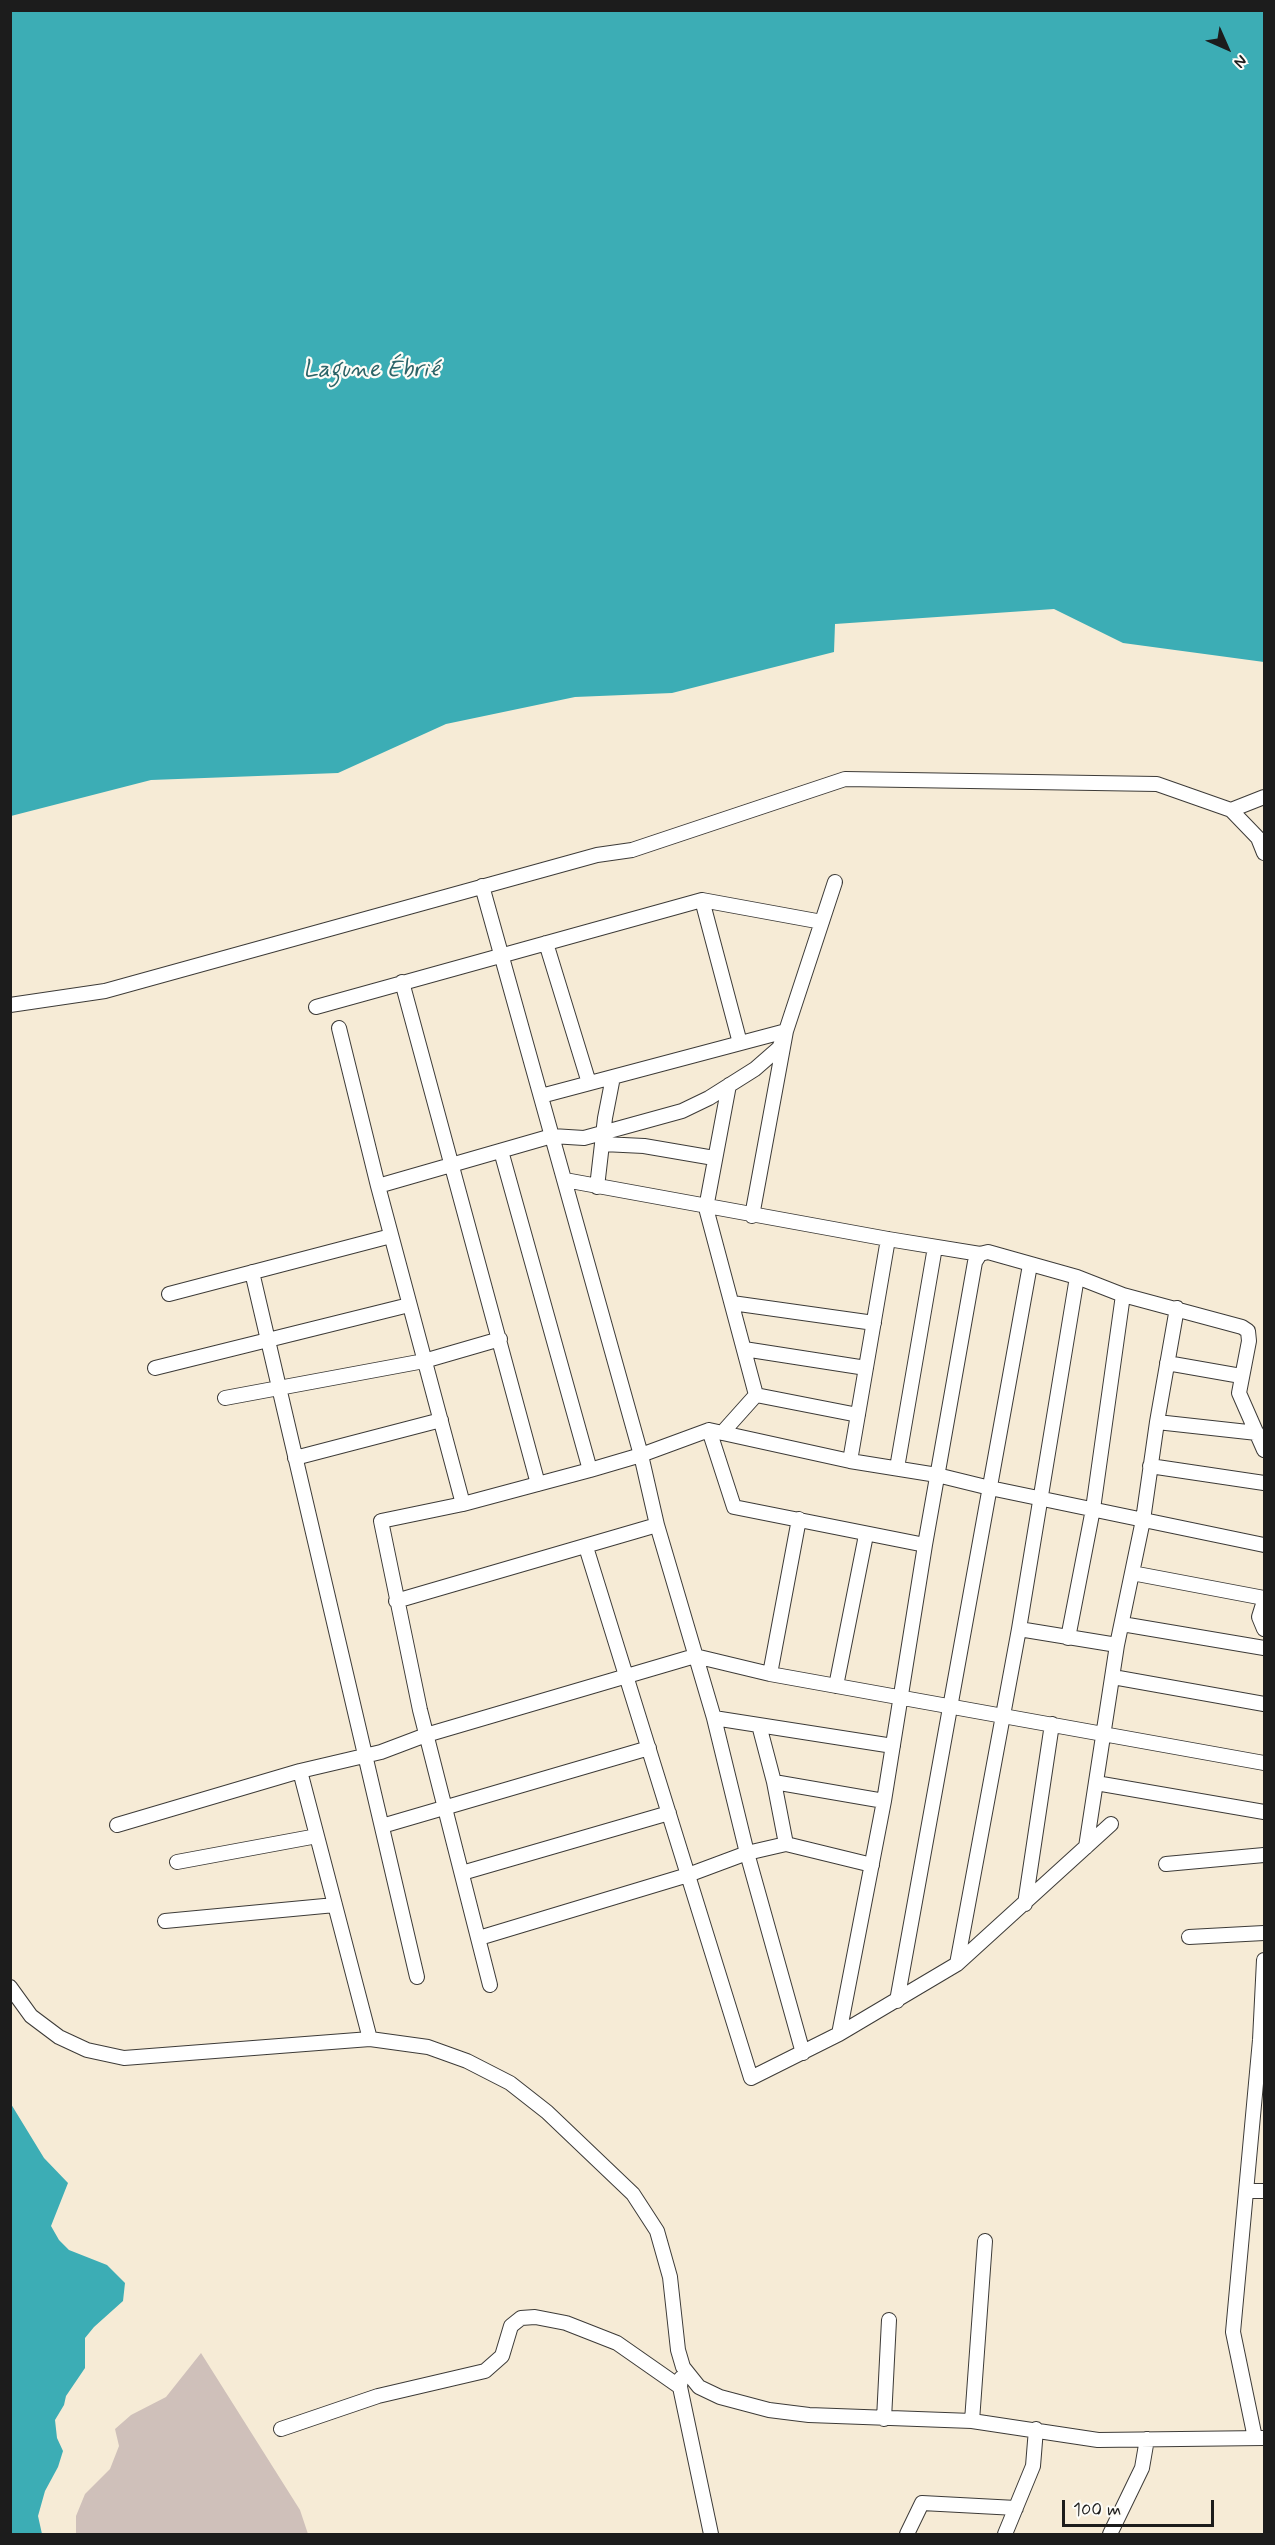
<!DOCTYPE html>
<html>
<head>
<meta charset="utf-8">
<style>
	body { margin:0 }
	#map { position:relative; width:1275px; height:2545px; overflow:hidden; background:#f6ebd6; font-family:Mynerve,sans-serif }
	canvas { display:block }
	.frame { position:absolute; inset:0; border:12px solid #1c1c1c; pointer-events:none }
	.north { position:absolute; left:1197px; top:18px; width:60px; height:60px; -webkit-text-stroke:4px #fdfcf7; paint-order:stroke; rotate:135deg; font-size:16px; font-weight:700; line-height:24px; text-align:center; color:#1c1c1c }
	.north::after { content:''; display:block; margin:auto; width:21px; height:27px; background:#1c1c1c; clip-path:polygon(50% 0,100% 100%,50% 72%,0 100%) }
	.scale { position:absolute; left:1062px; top:2500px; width:152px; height:27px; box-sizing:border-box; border:3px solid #1c1c1c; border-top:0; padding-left:8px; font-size:18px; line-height:21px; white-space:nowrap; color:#1c1c1c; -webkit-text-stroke:4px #fdfcf7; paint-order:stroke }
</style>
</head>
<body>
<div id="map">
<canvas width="1275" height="2545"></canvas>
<div class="frame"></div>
<div class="north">N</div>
<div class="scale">100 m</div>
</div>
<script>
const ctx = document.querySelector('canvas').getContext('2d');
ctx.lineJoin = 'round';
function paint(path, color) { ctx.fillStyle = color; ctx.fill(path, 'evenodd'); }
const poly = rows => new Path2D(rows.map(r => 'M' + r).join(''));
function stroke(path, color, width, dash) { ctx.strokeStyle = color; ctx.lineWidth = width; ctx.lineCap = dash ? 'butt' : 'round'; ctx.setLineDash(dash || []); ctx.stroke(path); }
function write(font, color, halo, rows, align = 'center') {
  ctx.font = font + ' Mynerve,sans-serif'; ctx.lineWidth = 4.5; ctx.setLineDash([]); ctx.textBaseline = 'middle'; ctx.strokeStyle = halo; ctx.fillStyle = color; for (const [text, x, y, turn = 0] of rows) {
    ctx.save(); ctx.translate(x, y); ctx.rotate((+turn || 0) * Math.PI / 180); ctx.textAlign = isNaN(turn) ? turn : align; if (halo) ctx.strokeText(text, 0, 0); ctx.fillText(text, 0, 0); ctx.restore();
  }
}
const industrial = poly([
	[201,2353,300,2510,308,2534,76,2534,76,2516,85,2494,110,2469,119,2446,115,2429,131,2415,166,2397]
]);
const water = poly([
	[11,10,1264,11,1264,662,1123,643,1054,609,835,624,834,652,672,693,575,697,446,724,338,773,151,780,11,816],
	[11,2104,44,2158,68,2183,51,2226,59,2240,69,2250,107,2265,125,2283,123,2301,94,2327,85,2338,85,2368,66,2396,64,2405,55,2420,57,2438,63,2451,58,2467,45,2491,38,2516,42,2534,11,2534]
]);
const minor = poly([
	[1231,810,1264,797],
	[482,886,641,1455,657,1525,714,1718,747,1853,803,2053],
	[702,900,740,1043],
	[546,943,589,1083],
	[402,982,538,1484],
	[10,1005,105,991,597,855,632,850,845,779,1157,784,1231,810,1258,838,1264,853],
	[316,1007,702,900,822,922],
	[339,1028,378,1186,463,1504],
	[541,1096,786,1031],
	[603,1144,644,1146,714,1158],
	[501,1151,590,1470],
	[565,1180,888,1239,980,1254,988,1252,1077,1277,1123,1295,1242,1327,1248,1331,1249,1341,1239,1393,1264,1450],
	[378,1186,552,1136,584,1138,682,1111,709,1098,755,1069,779,1048,785,1036],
	[597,1187,605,1118,613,1077],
	[752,1216,786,1031,835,882],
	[252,1272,417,1977],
	[169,1294,391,1236],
	[732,1303,874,1323],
	[744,1349,866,1368],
	[1167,1363,1241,1376],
	[155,1368,409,1305],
	[756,1395,858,1415],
	[225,1398,424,1361,500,1339],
	[1157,1422,1257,1433],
	[709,1430,734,1507,925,1545],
	[722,1433,756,1395,706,1208,729,1085],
	[295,1458,441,1420],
	[850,1461,888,1239],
	[1150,1466,1264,1483],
	[897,1468,935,1247],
	[586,1547,751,2078,839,2034,957,1964,1111,1824],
	[1132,1573,1264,1598],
	[396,1601,657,1525],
	[1264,1601,1259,1617,1264,1629],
	[1122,1624,1264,1648],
	[1019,1629,1117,1645],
	[1068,1638,1093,1509,1123,1295],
	[770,1674,799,1519],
	[1113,1677,1264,1704],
	[836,1686,866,1535],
	[714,1718,893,1746],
	[759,1725,774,1782,786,1844],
	[300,1771,370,2039],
	[774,1782,884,1801],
	[1096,1783,1264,1812],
	[117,1825,300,1771,381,1752,426,1735,695,1656,770,1674,1264,1763],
	[382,1826,649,1748],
	[1086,1847,1117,1645,1143,1520,1157,1422,1177,1308],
	[177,1862,317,1836],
	[1166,1864,1264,1855],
	[462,1873,669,1813],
	[1025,1904,1052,1724],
	[165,1921,335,1905],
	[1189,1937,1264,1933],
	[479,1938,688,1875,747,1853,786,1844,872,1865],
	[957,1964,1019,1629,1077,1277],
	[490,1985,420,1710,381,1521,463,1504,590,1470,641,1455,709,1430,850,1461,937,1475,990,1488,1264,1545],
	[10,1987,31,2016,59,2037,87,2050,124,2058,370,2039,428,2047,467,2061,510,2083,547,2112,633,2194,657,2231,670,2277,678,2350,683,2367,699,2387,720,2397,769,2410,809,2415,972,2421,1098,2440,1264,2438],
	[897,2001,1030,1265],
	[839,2034,884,1801,925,1545,975,1262,980,1254],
	[1247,2191,1264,2191],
	[681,2378,680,2387,711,2534],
	[884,2419,889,2320],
	[972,2421,985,2241],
	[281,2429,378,2396,485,2371,502,2356,511,2326,521,2318,535,2317,566,2323,617,2343,680,2387],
	[1255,2438,1233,2332,1260,2040,1264,1960],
	[907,2534,922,2503,1016,2508],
	[1005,2534,1033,2466,1036,2429],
	[1110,2534,1142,2468,1147,2439]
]);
const waterNames = [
	["Lagune Ébrié",371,371]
];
paint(industrial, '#cfc0ba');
paint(water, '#3cadb5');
stroke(minor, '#3d3b38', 16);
stroke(minor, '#fff', 14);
write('italic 24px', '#2c6468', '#fdfcf7', waterNames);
</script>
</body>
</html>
